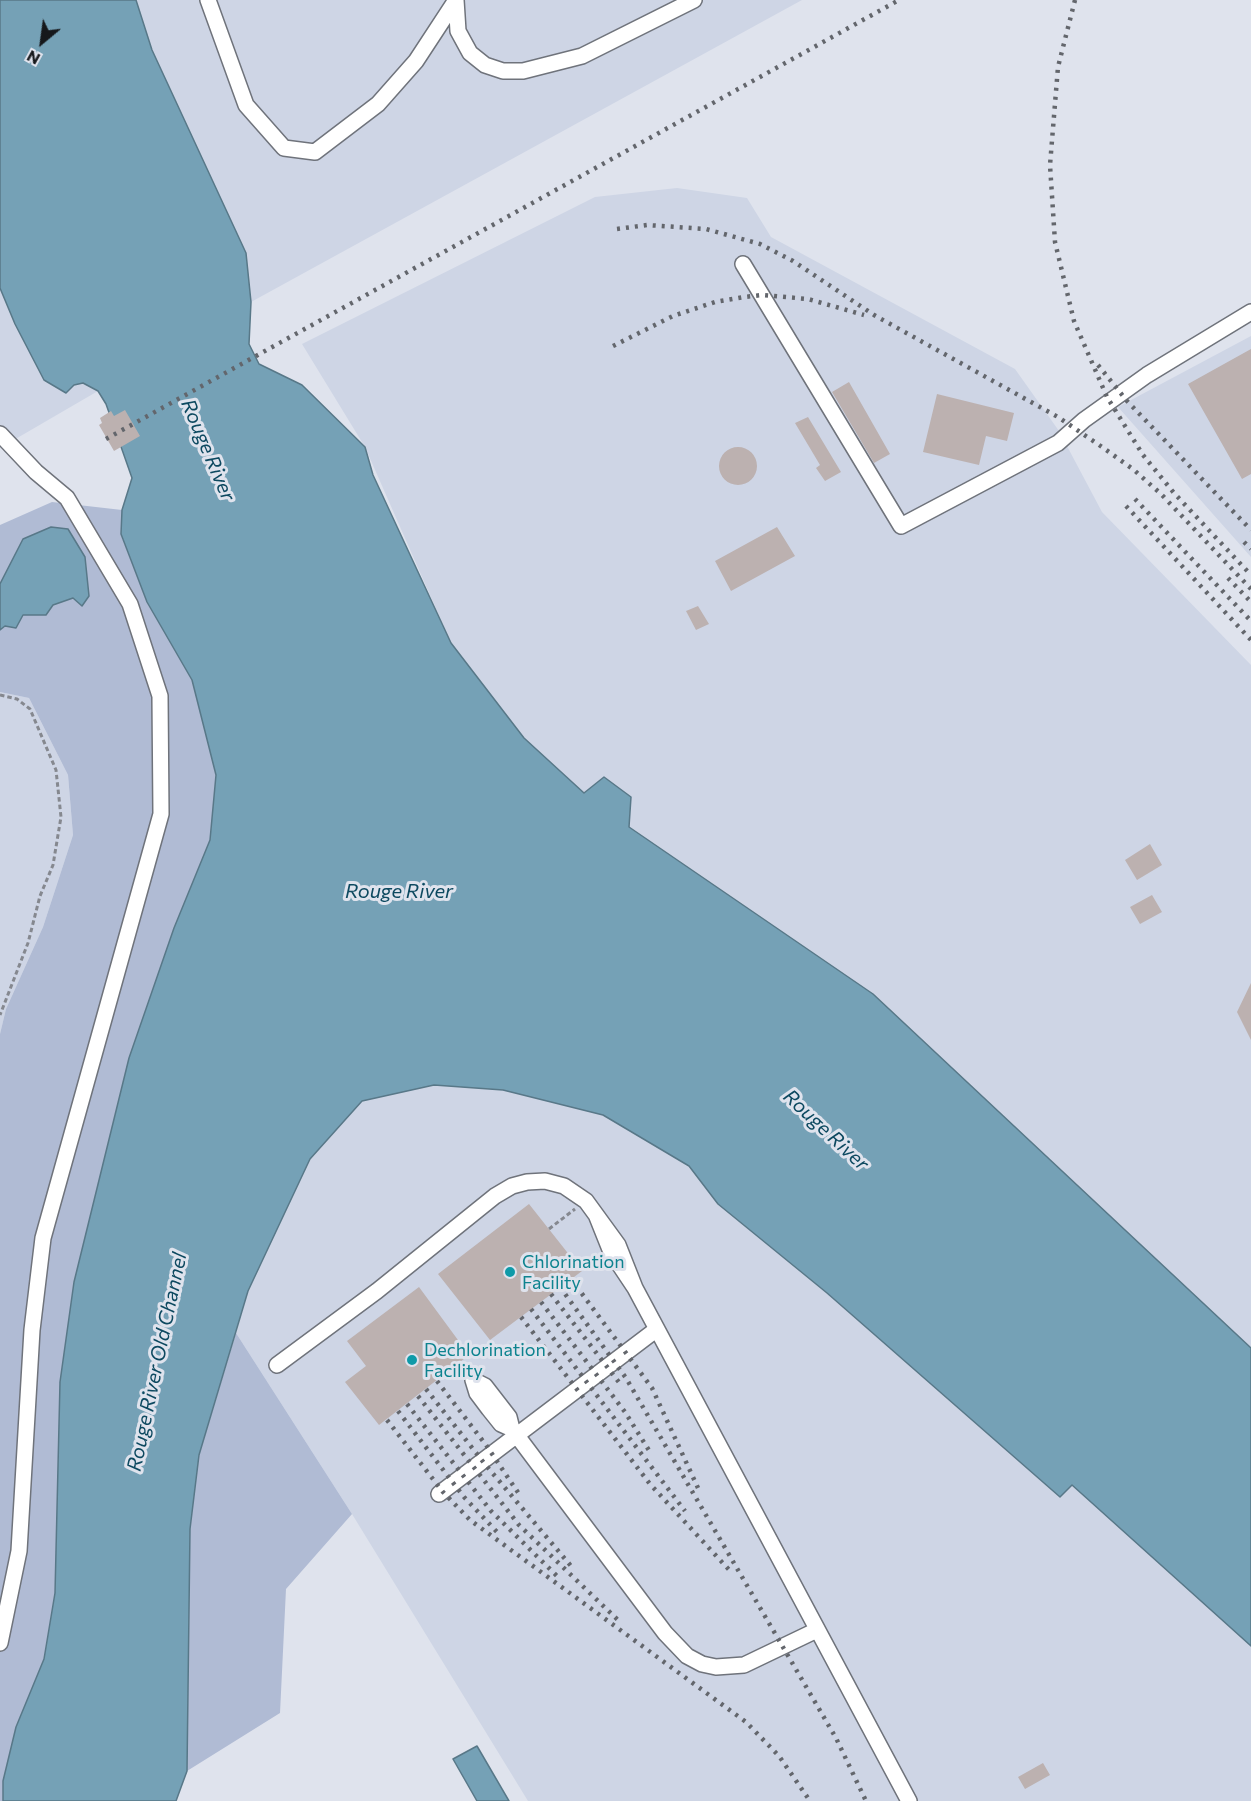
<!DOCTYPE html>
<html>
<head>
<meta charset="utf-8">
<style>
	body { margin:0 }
	#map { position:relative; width:1251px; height:1801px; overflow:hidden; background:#dfe3ed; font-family:Commissioner,sans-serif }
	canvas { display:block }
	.north { position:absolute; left:12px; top:12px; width:60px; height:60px; -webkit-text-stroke:4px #dfe3ed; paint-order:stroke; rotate:209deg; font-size:16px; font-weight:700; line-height:24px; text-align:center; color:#16181b }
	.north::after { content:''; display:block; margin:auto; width:21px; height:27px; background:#16181b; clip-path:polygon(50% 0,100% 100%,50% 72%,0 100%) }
</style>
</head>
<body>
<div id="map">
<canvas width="1251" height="1801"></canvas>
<div class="north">N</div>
</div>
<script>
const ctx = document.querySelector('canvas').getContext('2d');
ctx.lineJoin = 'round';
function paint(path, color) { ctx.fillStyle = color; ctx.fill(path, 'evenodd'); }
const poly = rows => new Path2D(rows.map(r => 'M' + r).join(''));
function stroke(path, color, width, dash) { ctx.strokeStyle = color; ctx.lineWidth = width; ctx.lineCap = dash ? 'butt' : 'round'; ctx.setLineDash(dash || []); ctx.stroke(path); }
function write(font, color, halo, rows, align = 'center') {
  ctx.font = font + ' Commissioner,sans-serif'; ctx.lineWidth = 6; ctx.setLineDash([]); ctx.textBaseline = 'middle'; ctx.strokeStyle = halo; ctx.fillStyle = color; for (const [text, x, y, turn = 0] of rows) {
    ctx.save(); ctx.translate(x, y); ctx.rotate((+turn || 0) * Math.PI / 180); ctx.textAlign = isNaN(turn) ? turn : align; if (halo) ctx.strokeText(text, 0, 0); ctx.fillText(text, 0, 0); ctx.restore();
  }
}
const built = poly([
	[136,0,802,0,251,302,246,253,152,50],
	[677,188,747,198,771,237,1015,369,1059,431,1102,512,1251,665,1251,1348,873,994,629,827,631,797,604,777,584,793,524,738,451,643,365,447,302,344,595,197],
	[0,288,15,324,44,380,74,385,83,383,98,391,0,448],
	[1251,336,1251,557,1118,407],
	[0,692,29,698,68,775,73,835,43,927,6,1009,0,1034],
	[434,1085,503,1090,603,1115,689,1166,718,1204,828,1294,1060,1497,1072,1484,1251,1646,1251,1801,528,1801,352,1514,236,1333,248,1291,310,1159,362,1101]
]);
const green = poly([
	[52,502,122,510,121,535,147,602,192,680,216,775,210,840,174,928,129,1058,74,1282,60,1382,55,1593,44,1659,16,1727,3,1781,3,1801,0,1801,0,1034,6,1009,43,927,73,835,68,775,29,698,0,692,0,630,23,615,46,615,53,605,73,598,82,606,89,596,6,576,0,584,0,525],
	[236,1333,352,1514,286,1589,280,1713,187,1771,190,1529,199,1455]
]);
const water = poly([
	[0,0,136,0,152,50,246,253,251,302,249,344,259,364,302,385,365,447,373,475,451,643,524,738,584,793,604,777,631,797,629,827,873,994,1251,1348,1251,1646,1072,1485,1060,1497,827,1293,718,1204,689,1166,603,1115,503,1090,434,1085,362,1101,310,1159,248,1291,199,1455,190,1529,187,1771,176,1801,3,1801,3,1781,16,1727,44,1659,55,1593,60,1382,74,1282,129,1058,174,928,210,840,216,775,192,680,147,602,121,534,122,510,132,478,106,404,98,391,83,383,74,385,66,393,44,380,15,324,0,288,0,0],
	[51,527,68,529,85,557,89,596,82,606,73,598,53,605,46,615,23,615,16,628,5,626,0,630,0,584,23,539,51,527],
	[477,1746,509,1801,477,1801,453,1759,477,1746]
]);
const building = poly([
	[1251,349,1251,474,1242,479,1188,384],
	[849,382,890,454,874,463,832,392],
	[937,394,1014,413,1007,441,986,436,979,465,923,452],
	[125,410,140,436,114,451,99,425,102,423,100,418,111,411,114,416],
	[808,417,841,472,825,481,816,468,820,465,795,423],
	'719 466a19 19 0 1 1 38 0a19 19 0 1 1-38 0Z',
	[777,527,795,556,731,591,715,561],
	[698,606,709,624,696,630,686,611],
	[1150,844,1162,865,1137,880,1125,860],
	[1152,895,1162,912,1140,924,1130,907],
	[1251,983,1251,1040,1237,1012],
	[529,1204,582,1271,490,1340,438,1274],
	[419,1287,469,1355,379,1425,345,1382,366,1366,347,1341],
	[1043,1763,1050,1775,1025,1789,1018,1777]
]);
const path = poly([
	[0,695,17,699,30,709,56,770,61,817,53,865,40,896,28,943,0,1015],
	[549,1229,575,1209]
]);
const minor = poly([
	[208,0,246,105,284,148,315,152,378,104,416,61,456,0],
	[456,0,458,31,470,53,485,65,503,71,523,71,582,56,694,0],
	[743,264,901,526,1058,443,1084,420,1147,375,1251,312],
	[0,434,36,472,67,498,130,604,160,696,161,814,43,1238,32,1330,19,1551,0,1643],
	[635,1288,909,1801],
	[277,1365,377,1291,495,1196,512,1186,527,1182,545,1181,564,1186,586,1201,618,1245,635,1288,611,1252,597,1217],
	[473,1380,477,1393,489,1409,501,1424,512,1429,665,1633,687,1656,702,1664,716,1667,744,1665,817,1630],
	[473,1380,485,1386,509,1417,512,1429],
	[439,1494,657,1329]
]);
const rail = poly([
	[1075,0,1058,67,1050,165,1055,242,1074,321,1107,397,1143,455,1174,493,1251,575],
	[617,229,647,225,706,229,760,244,793,261,874,315,1058,417,1102,447,1134,470,1161,494,1251,589],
	[613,346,673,316,715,302,744,297,762,295,808,299,864,315],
	[1098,365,1127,401,1251,530],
	[106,439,899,0],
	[1135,499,1251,621],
	[1126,506,1251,640],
	[1244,542,1251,549],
	[1228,578,1251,602],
	[571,1279,652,1388,698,1488],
	[560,1287,626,1378,836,1738,866,1801],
	[551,1294,621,1385],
	[541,1302,625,1412,650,1452],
	[531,1309,685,1511],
	[521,1317,650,1484,732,1573],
	[437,1381,486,1445,519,1494],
	[426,1389,484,1463,571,1566],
	[418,1396,519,1525,619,1621],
	[407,1404,491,1511,558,1577],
	[398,1411,464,1497,498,1533],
	[387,1420,443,1492,470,1520,746,1722,779,1756,810,1801]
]);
const markers = [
	[510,1272,6,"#0f9aa8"],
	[412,1360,6,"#0f9aa8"]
];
const cultureNames = [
	["Chlorination",522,1262],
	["Facility",522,1283],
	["Dechlorination",424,1350],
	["Facility",424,1371]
];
const waterNames = [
	["Rouge River",208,450,67],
	["Rouge River",399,891],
	["Rouge River",826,1130,43],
	["Rouge River Old Channel",157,1362,-78]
];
paint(built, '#ced5e5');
paint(green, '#b0bbd4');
paint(water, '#75a1b6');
stroke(water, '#587888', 1.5);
paint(building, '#bcb1b0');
stroke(minor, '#6f737b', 18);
stroke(path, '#85888f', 3, [4.5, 3]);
stroke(minor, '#fff', 15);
stroke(rail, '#63666c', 4.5, [3, 6]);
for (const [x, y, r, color] of markers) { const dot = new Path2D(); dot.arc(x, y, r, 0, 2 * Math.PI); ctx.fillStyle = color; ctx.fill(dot); stroke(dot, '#dfe3ed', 2); }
write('18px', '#0d838f', '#dfe3ed', cultureNames, 'left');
write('italic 20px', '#0d4960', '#dfe3ed', waterNames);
</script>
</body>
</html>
